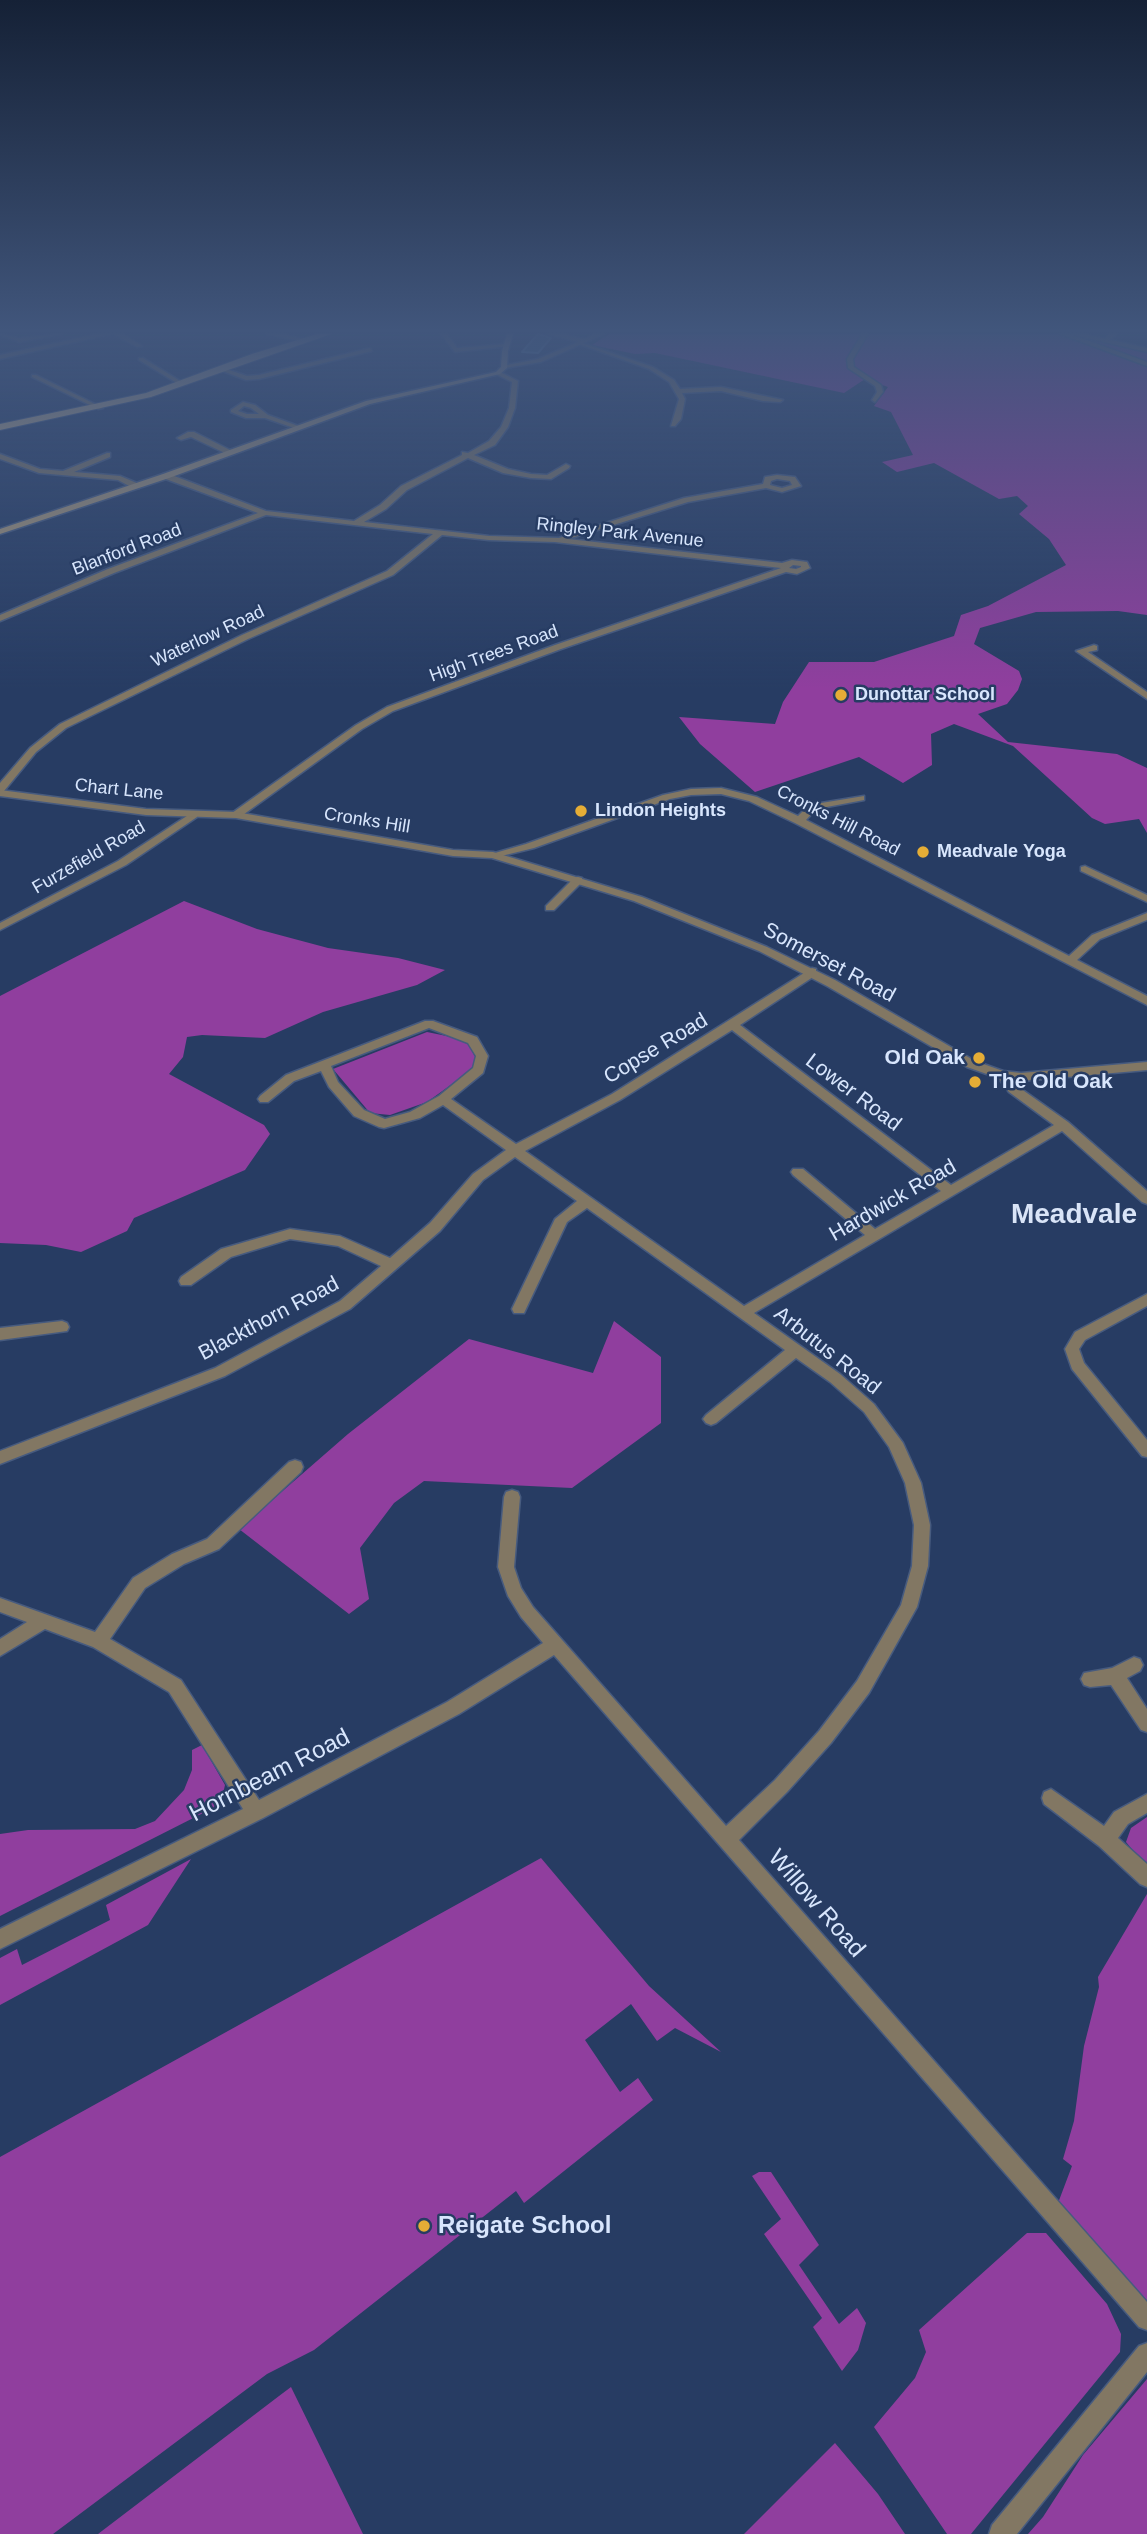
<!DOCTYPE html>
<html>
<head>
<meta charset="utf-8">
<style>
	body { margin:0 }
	canvas { display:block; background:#273c63 }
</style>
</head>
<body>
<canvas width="1147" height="2534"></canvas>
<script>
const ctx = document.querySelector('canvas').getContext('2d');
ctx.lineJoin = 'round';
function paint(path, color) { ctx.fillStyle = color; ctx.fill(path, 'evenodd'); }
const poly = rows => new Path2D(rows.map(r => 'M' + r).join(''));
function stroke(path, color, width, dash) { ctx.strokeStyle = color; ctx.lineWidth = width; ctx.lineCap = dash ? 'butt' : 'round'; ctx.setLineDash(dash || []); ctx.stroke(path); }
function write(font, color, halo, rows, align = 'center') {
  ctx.font = font + ' Arial,sans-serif'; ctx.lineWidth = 5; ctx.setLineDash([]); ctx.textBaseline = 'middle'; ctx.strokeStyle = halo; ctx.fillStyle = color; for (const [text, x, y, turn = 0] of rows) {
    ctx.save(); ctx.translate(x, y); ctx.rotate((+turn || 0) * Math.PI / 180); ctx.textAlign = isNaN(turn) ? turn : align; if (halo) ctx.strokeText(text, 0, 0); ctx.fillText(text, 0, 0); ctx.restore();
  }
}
const green = poly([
	[609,334,1067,334,1147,350,1147,615,1118,611,1036,612,980,628,974,644,1019,671,1022,679,1018,690,1007,704,978,714,1008,742,1117,754,1147,768,1147,833,1139,819,1105,824,1092,818,1013,746,954,724,931,734,932,765,903,783,859,757,755,792,700,744,679,717,775,724,783,702,809,662,874,662,954,636,961,615,988,606,1066,565,1049,539,1019,514,1028,506,1017,496,999,499,934,463,897,472,882,462,913,455,891,412,874,406,888,387,865,379,844,393,655,353,635,354,592,345],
	[184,901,257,929,328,948,398,958,445,970,417,985,323,1012,265,1038,202,1035,187,1037,183,1057,169,1074,264,1125,270,1134,245,1170,134,1218,127,1231,81,1252,46,1245,0,1243,0,996],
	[427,1032,466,1040,477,1060,473,1069,427,1102,390,1115,370,1113,333,1069],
	[614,1321,661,1357,661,1423,572,1488,424,1481,394,1503,360,1548,369,1599,349,1614,239,1529,348,1434,469,1339,593,1373],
	[202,1745,225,1785,222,1798,213,1808,0,1916,0,1834,28,1830,135,1829,155,1821,184,1790,192,1770,192,1750],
	[1147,1817,1147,1867,1126,1842,1131,1828],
	[541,1858,649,1986,721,2052,675,2028,657,2041,631,2004,585,2040,620,2092,638,2078,653,2100,524,2203,516,2191,314,2350,267,2374,53,2534,0,2534,0,2157],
	[191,1859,148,1925,0,2005,0,1958,17,1949,22,1965,110,1920,106,1905],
	[1147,1894,1147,2301,1137,2298,1055,2211,1072,2166,1063,2159,1074,2121,1084,2046,1099,1987,1098,1977],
	[759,2172,771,2172,819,2245,799,2265,839,2324,857,2308,866,2323,858,2350,842,2371,813,2327,822,2318,764,2234,781,2219,752,2176],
	[1027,2233,1046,2233,1107,2304,1121,2334,1120,2352,971,2534,947,2534,874,2427,915,2378,926,2352,919,2330],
	[1147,2379,1147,2534,1028,2534,1043,2517,1083,2455],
	[291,2387,363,2534,98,2534,279,2396],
	[835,2443,878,2494,905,2534,744,2534]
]);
const building = poly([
	[538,334,551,338,538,353,522,352,538,334]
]);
const minor = poly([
	[0,334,19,338,62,334,19,342,0,334],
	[97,334,111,334,0,359,0,355,97,334],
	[114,334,123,334,142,346,137,347,114,334],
	[266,334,283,334,308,340,305,342,266,334],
	[441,334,447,334,457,348,506,344,509,346,455,352,441,334],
	[862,334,868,334,853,359,854,367,881,385,883,392,875,402,872,400,877,392,875,386,848,368,847,359,862,334],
	[1060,334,1070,334,1147,362,1147,366,1060,334],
	[1109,334,1117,334,1107,342,1103,342,1109,334],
	[579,342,653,367,674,380,680,389,721,387,783,400,780,402,763,401,721,391,682,393,685,399,681,419,675,426,671,426,679,399,669,382,649,369,579,344,579,342],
	[370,348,372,351,259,379,246,380,220,370,223,368,247,376,259,375,370,348],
	[139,358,143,358,185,384,180,385,139,360,139,358],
	[498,371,518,381,515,408,508,427,495,445,474,455,508,469,531,474,547,475,566,464,570,466,569,468,551,479,531,478,503,473,468,458,407,490,386,509,364,522,489,536,559,538,684,498,763,484,765,477,777,475,795,477,801,486,782,492,766,488,688,502,568,539,782,563,792,560,807,562,810,568,797,574,786,572,561,649,393,711,362,729,240,817,232,817,232,813,356,725,387,707,555,645,781,568,555,542,489,540,442,535,393,575,248,639,66,728,36,752,4,791,0,792,0,783,30,748,60,724,242,635,387,571,433,534,266,515,114,573,0,621,0,615,108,569,258,513,163,478,163,474,169,474,266,511,354,521,380,505,401,486,462,455,462,452,468,453,489,441,501,427,509,408,512,382,496,374,498,371],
	[777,479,790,481,792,485,782,488,770,485,771,481,777,479],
	[793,565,801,566,801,567,796,569,789,568,793,565],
	[32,375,36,375,103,408,98,409,32,377,32,375],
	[243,402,255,405,268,415,301,427,297,429,265,418,246,418,231,412,231,410,243,402],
	[244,406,251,408,259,414,247,414,238,411,244,406],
	[188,432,194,432,234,452,227,454,191,437,181,440,177,438,188,432],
	[107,453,110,453,110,457,74,472,120,476,139,484,139,488,133,488,118,480,39,473,0,459,0,454,40,469,63,471,107,453],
	[1094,645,1097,646,1097,650,1088,652,1147,692,1147,699,1076,651,1094,645],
	[721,788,757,797,798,816,809,805,864,796,864,800,816,809,806,820,1069,956,1092,935,1147,913,1147,920,1100,939,1077,960,1147,996,1147,1005,795,823,749,801,721,794,691,795,670,799,534,848,493,858,488,855,526,844,663,795,691,789,721,788],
	[193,812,197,813,197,817,126,865,0,930,0,923,118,861,193,812],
	[1085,866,1147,895,1147,902,1081,871,1081,867,1085,866],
	[578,877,582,878,582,882,554,910,546,910,546,906,574,878,578,877],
	[812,968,816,969,816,975,740,1025,951,1185,1054,1125,1009,1092,996,1075,1002,1071,1006,1072,1017,1086,1068,1122,1147,1191,1147,1204,1142,1202,1062,1131,754,1313,840,1374,874,1404,903,1443,921,1483,930,1525,928,1566,917,1607,869,1693,831,1743,787,1792,739,1840,1147,2302,1147,2330,1139,2327,554,1655,459,1714,263,1818,0,1949,0,1929,243,1809,169,1692,93,1647,45,1629,0,1656,0,1639,27,1622,0,1612,0,1598,95,1632,133,1578,172,1554,207,1539,289,1462,295,1460,301,1462,303,1467,301,1472,219,1549,184,1564,145,1588,110,1639,181,1680,259,1800,447,1702,543,1643,521,1617,508,1596,498,1567,504,1497,506,1492,512,1490,518,1492,520,1497,514,1567,521,1588,533,1607,726,1826,775,1780,819,1731,857,1681,901,1605,912,1566,914,1525,905,1483,889,1447,864,1412,830,1382,796,1358,716,1423,711,1425,706,1423,703,1419,706,1415,785,1350,587,1208,567,1222,524,1313,514,1313,512,1309,555,1219,577,1201,515,1157,483,1180,440,1231,350,1309,225,1376,0,1464,0,1451,215,1368,340,1301,381,1266,338,1246,290,1239,231,1257,191,1285,181,1285,179,1281,181,1277,221,1249,290,1229,340,1236,390,1258,430,1223,473,1174,506,1150,443,1105,420,1118,384,1128,379,1127,354,1116,329,1087,321,1071,294,1081,268,1102,260,1102,258,1099,260,1096,286,1075,425,1021,433,1021,477,1037,488,1056,483,1073,451,1099,516,1144,612,1094,812,968],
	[429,1028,468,1043,476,1056,473,1068,439,1096,410,1112,385,1119,364,1110,338,1082,331,1066,429,1028],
	[732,1030,941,1191,875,1229,803,1169,793,1169,791,1172,793,1175,865,1235,744,1306,525,1151,620,1100,732,1030],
	[1147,1294,1147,1306,1085,1340,1079,1349,1084,1363,1147,1440,1147,1457,1142,1456,1072,1369,1065,1349,1075,1332,1147,1294],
	[62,1321,67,1323,69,1327,67,1331,0,1340,0,1328,62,1321],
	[1134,1657,1140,1659,1143,1665,1140,1671,1127,1678,1147,1709,1147,1732,1141,1730,1111,1685,1090,1687,1084,1685,1081,1679,1084,1673,1112,1668,1134,1657],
	[1051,1789,1104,1826,1114,1812,1147,1794,1147,1813,1128,1824,1118,1838,1147,1864,1147,1887,1140,1884,1099,1846,1044,1804,1042,1798,1044,1792,1051,1789]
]);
const tertiary = poly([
	[549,334,563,334,584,339,595,334,604,334,541,362,505,368,502,366,538,359,578,342,549,334],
	[1070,334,1084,334,1147,348,1147,352,1070,334],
	[0,790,146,809,236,812,453,850,493,852,642,897,767,947,835,980,975,1061,1003,1071,1021,1073,1147,1062,1147,1070,1021,1081,998,1078,967,1067,827,986,759,951,634,901,492,858,453,856,236,818,146,815,0,796,0,790],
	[1147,2343,1147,2372,1017,2534,989,2534,992,2525,1139,2346,1147,2343]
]);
const secondary = poly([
	[507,334,513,334,508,351,507,368,500,374,370,404,169,478,0,534,0,529,163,474,366,401,496,372,501,367,502,351,507,334]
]);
const primary = poly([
	[317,334,331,334,151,397,0,430,0,424,146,393,252,354,317,334]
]);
const markers = [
	[841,695,7,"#e5ad36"],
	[581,811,7,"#e5ad36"],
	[923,852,7,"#e5ad36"],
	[979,1058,7,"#e5ad36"],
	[975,1082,7,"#e5ad36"],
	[424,2226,7,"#e5ad36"]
];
const farStreetnames = [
	["Ringley Park Avenue",620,533,6],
	["Blanford Road",127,550,-21],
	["Waterlow Road",208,637,-25],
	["High Trees Road",494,654,-20],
	["Chart Lane",119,790,6],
	["Cronks Hill",367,821,9],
	["Cronks Hill Road",838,821,27],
	["Furzefield Road",89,858,-30]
];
const farPoinames = [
	["Dunottar School",855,695],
	["Lindon Heights",595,811],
	["Meadvale Yoga",937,852]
];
const streetNames = [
	["Somerset Road",829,963,28],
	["Copse Road",656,1049,-31],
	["Lower Road",853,1093,37],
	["Hardwick Road",893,1201,-30],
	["Blackthorn Road",269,1319,-28],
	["Arbutus Road",827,1351,38]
];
const poiNames = [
	["Old Oak",965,1058],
	["The Old Oak",989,1082,"left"]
];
const nearStreetnames = [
	["Hornbeam Road",270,1776,-27],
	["Willow Road",816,1904,49]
];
const nearPoinames = [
	["Reigate School",438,2226]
];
const districtNames = [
	["Meadvale",1074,1215]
];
paint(green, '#903e9e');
paint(building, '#3c6989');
stroke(building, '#628fb1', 2);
stroke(minor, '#475b7f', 3);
stroke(tertiary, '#475b7f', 3);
stroke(secondary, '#475b7f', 3);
stroke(primary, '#475b7f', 2);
paint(minor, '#827763');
paint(tertiary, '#827763');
paint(secondary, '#a89677');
paint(primary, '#c5ae86');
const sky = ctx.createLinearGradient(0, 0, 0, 689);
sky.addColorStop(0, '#152136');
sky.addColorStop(0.48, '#41567c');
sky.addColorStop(1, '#41567c00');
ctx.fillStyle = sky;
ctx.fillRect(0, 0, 1147, 689);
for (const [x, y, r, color] of markers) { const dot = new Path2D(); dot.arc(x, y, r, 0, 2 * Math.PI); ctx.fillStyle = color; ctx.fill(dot); stroke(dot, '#273c63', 2.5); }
write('18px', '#d8e6fd', '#273c63', farStreetnames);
write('bold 18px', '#d8e6fd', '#273c63', farPoinames, 'left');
write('21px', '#d8e6fd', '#273c63', streetNames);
write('bold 21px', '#d8e6fd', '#273c63', poiNames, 'right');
write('24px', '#d8e6fd', '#273c63', nearStreetnames);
write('bold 24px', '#d8e6fd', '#273c63', nearPoinames, 'left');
write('bold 28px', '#d9e4f7', '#273c63', districtNames);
</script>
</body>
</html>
